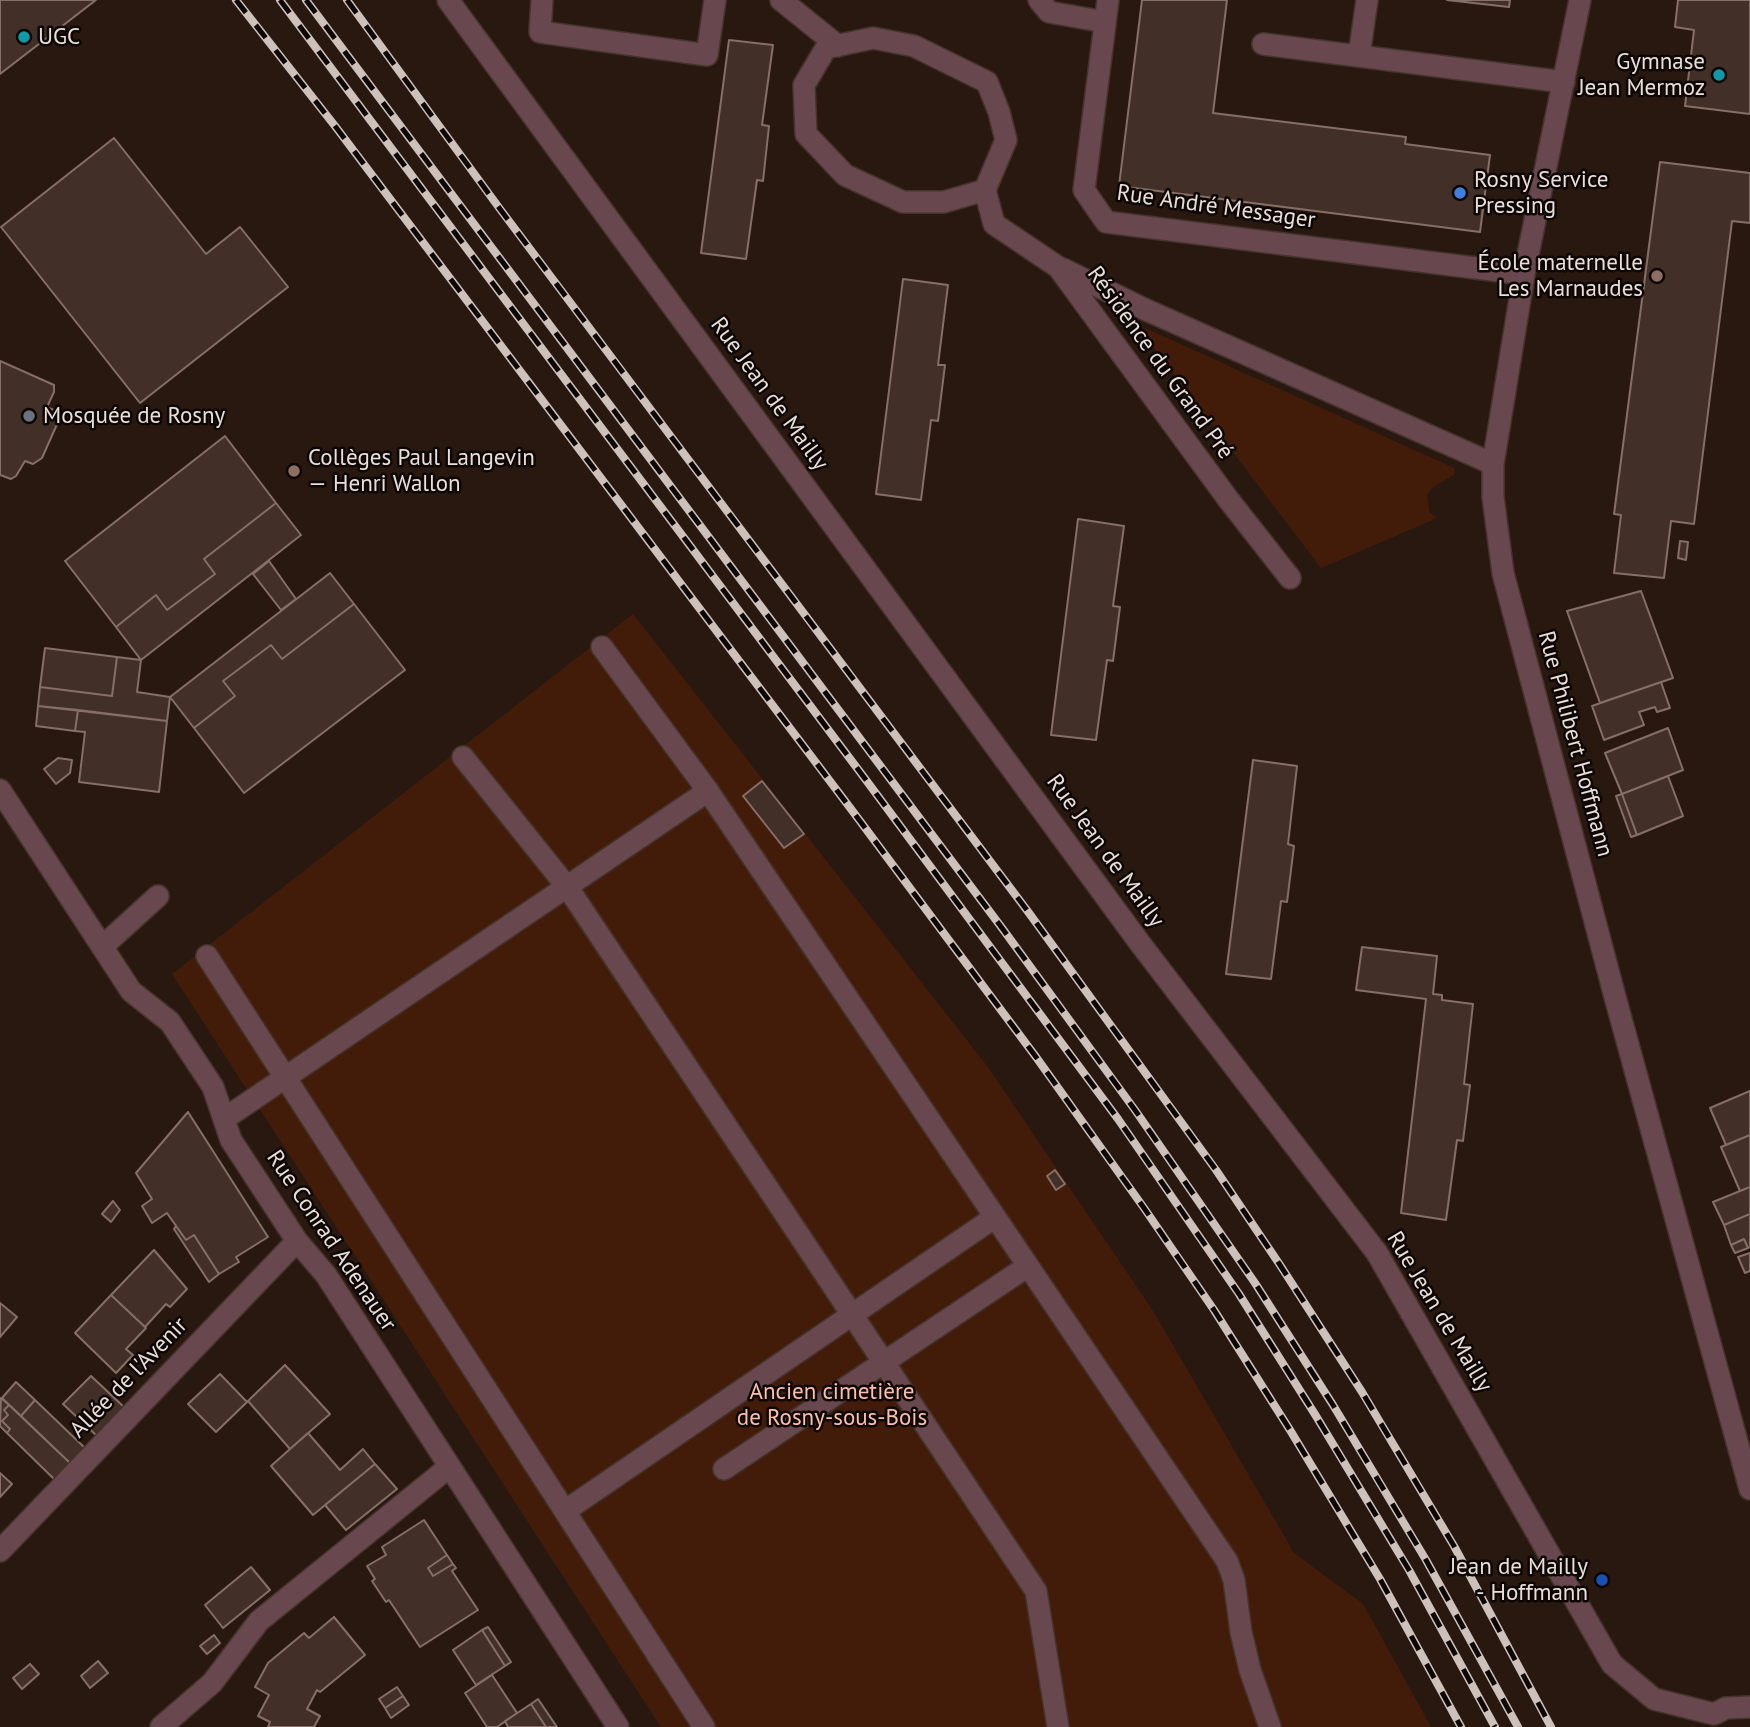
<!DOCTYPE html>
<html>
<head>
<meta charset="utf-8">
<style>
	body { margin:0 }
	canvas { display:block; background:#291810 }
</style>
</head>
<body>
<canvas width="1750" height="1727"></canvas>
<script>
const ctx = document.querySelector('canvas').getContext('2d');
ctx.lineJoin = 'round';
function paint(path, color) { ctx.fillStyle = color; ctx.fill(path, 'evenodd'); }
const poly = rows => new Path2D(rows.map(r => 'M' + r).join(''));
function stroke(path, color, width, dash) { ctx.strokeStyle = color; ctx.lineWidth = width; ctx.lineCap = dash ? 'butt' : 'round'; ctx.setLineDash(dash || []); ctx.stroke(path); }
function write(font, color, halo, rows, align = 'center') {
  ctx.font = font + ' "PT Sans",sans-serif'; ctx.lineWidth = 5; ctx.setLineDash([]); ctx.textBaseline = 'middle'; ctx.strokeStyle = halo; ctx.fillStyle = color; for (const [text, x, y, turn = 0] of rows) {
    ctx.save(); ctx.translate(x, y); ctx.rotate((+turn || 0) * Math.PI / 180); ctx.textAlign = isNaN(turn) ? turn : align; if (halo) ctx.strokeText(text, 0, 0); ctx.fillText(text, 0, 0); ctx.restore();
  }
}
const green = poly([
	[1147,329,1454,468,1455,474,1432,488,1427,494,1429,512,1437,518,1321,568,1141,331],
	[633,614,987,1066,1153,1311,1294,1553,1363,1604,1431,1727,661,1727,172,974]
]);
const building = poly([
	[0,0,96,0,0,74,0,0],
	[1142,0,1227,0,1213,113,1406,137,1405,144,1490,155,1480,232,1119,186,1142,0],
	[1447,0,1510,0,1509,7,1447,0],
	[1678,0,1750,0,1750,114,1685,106,1694,30,1675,27,1678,0],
	[729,40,773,45,762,125,769,126,763,181,757,180,746,259,701,253,729,40],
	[114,138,206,254,240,227,288,287,140,403,1,227,114,138],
	[1660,162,1750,173,1750,223,1732,221,1694,524,1671,521,1664,578,1614,573,1621,515,1614,514,1660,162],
	[903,279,948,285,938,365,945,365,938,421,931,420,921,500,876,494,903,279],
	[0,361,54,385,54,392,47,407,56,411,58,422,42,458,33,464,25,461,16,476,11,479,0,475,0,361],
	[225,436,276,503,204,559,215,574,167,610,156,595,116,627,65,561,225,436],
	[276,503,301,535,141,660,116,627,156,595,167,610,215,574,204,559,276,503],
	[1078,519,1124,526,1113,606,1120,607,1113,661,1107,660,1096,740,1051,735,1078,519],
	[1680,541,1688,542,1686,560,1678,558,1680,541],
	[269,561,296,599,281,610,253,574,269,561],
	[330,573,354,604,282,659,271,645,223,681,235,696,194,728,170,697,330,573],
	[1641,591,1673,678,1600,703,1567,611,1641,591],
	[354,604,405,670,244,793,194,728,235,696,223,681,271,645,282,659,354,604],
	[45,648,117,657,112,696,40,687,45,648],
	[117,657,141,660,137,692,170,697,167,721,38,706,40,687,112,696,117,657],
	[1661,682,1670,708,1657,712,1655,707,1639,712,1644,725,1604,740,1592,706,1661,682],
	[38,706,78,710,75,731,36,726,38,706],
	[78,710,167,721,159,792,79,782,85,732,75,731,78,710],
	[1668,728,1683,770,1622,794,1605,753,1668,728],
	[58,758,72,760,70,773,56,784,44,769,58,758],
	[1253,760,1297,766,1288,844,1294,846,1287,902,1281,901,1271,979,1226,974,1253,760],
	[1668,776,1683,816,1637,835,1622,794,1668,776],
	[762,781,804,834,784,848,743,796,762,781],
	[1622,794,1637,835,1631,837,1616,796,1622,794],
	[1362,947,1437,956,1433,994,1442,995,1442,1000,1473,1004,1464,1084,1470,1085,1463,1141,1457,1140,1446,1220,1401,1213,1426,999,1356,990,1362,947],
	[1750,1091,1750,1135,1726,1145,1710,1108,1750,1091],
	[188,1112,268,1237,236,1257,239,1262,219,1274,194,1235,186,1240,167,1213,152,1223,142,1206,152,1199,136,1173,188,1112],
	[1750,1135,1750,1187,1740,1191,1721,1147,1750,1135],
	[1055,1170,1065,1184,1056,1190,1047,1176,1055,1170],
	[1750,1187,1750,1214,1724,1225,1713,1202,1750,1187],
	[113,1201,120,1210,111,1222,102,1214,113,1201],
	[1750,1214,1750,1247,1748,1248,1744,1239,1731,1245,1724,1225,1750,1214],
	[176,1226,186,1240,194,1235,219,1274,209,1282,174,1229,176,1226],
	[1744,1239,1748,1248,1735,1253,1731,1245,1744,1239],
	[154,1250,187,1289,170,1307,166,1304,145,1327,111,1295,154,1250],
	[1750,1253,1750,1271,1745,1273,1738,1257,1750,1253],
	[111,1295,146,1328,126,1349,133,1355,116,1373,75,1333,111,1295],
	[0,1303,17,1317,0,1337,0,1303],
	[285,1365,330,1414,290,1449,248,1401,285,1365],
	[220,1374,247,1402,216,1432,188,1404,220,1374],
	[91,1376,125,1408,97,1436,63,1404,91,1376],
	[16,1382,35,1400,21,1416,2,1398,16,1382],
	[1,1398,9,1405,4,1410,8,1415,2,1421,10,1429,7,1433,0,1426,1,1398],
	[35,1400,86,1449,71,1464,21,1416,35,1400],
	[9,1405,71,1464,55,1480,7,1433,10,1429,2,1421,8,1415,4,1410,9,1405],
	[308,1433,340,1470,363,1449,375,1464,313,1515,271,1466,308,1433],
	[375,1464,397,1489,346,1530,325,1505,375,1464],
	[0,1473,12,1484,0,1497,0,1473],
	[424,1520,447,1555,428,1568,433,1576,453,1564,456,1568,452,1571,478,1610,420,1647,389,1600,386,1602,372,1581,375,1579,367,1566,386,1555,382,1547,424,1520],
	[447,1555,453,1564,433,1576,428,1568,447,1555],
	[251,1567,270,1590,223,1628,205,1605,251,1567],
	[334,1617,365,1655,320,1692,317,1690,307,1709,320,1716,314,1727,268,1727,270,1722,258,1716,269,1695,255,1687,268,1663,304,1633,309,1638,334,1617],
	[488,1627,511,1662,505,1666,482,1630,488,1627],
	[482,1630,505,1666,476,1685,453,1650,482,1630],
	[214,1635,220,1643,207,1654,200,1646,214,1635],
	[98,1661,108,1673,90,1688,81,1676,98,1661],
	[30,1664,39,1674,22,1689,13,1678,30,1664],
	[492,1675,517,1713,497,1727,487,1727,465,1693,492,1675],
	[397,1687,403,1696,385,1708,379,1699,397,1687],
	[403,1696,409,1705,391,1718,385,1708,403,1696],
	[538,1699,557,1727,546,1727,531,1704,538,1699],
	[531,1704,546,1727,508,1727,505,1721,531,1704]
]);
const minor = poly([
	[448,0,1139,942,1377,1253,1612,1664,1654,1699,1714,1714,1726,1708,1750,1707],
	[542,0,540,32,707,55,715,0],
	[781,0,838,46],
	[1039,0,1049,12,1105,22],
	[1108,0,1084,190,1106,222,1524,274],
	[1580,0,1524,274,1493,464,1493,497,1503,573,1615,997,1750,1489],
	[1263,44,1564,82],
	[1359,56,1367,0],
	[985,190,944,202,903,202,845,175,806,134,804,85,826,48,873,38,914,46,987,82,999,112,1006,140,985,190,994,224,1058,267,1228,499,1290,578],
	[1063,269,1142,308,1493,464],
	[602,647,708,791,1227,1561,1234,1580,1241,1632,1250,1670,1270,1727],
	[463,757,568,888,1036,1591,1058,1727],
	[0,790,131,991,170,1022,213,1087,231,1140,297,1241,326,1275,618,1727],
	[103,946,158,896],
	[207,956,704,1727],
	[224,1119,708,791],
	[724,1469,1028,1266],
	[565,1511,995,1217],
	[0,1551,297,1241],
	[161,1727,212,1683,259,1621,449,1467]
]);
const rail = poly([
	[236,0,335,126,851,809,1036,1057,1144,1208,1214,1310,1290,1430,1380,1579,1461,1727],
	[280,0,863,776,1118,1119,1239,1294,1316,1416,1409,1570,1495,1727],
	[306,0,1002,928,1135,1110,1255,1283,1333,1405,1426,1560,1518,1727],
	[347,0,500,209,1029,913,1216,1170,1280,1265,1362,1392,1454,1546,1551,1727]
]);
const markers = [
	[24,37,7,"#0f9aa8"],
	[1719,75,7,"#0f9aa8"],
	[1460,193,7,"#3f7fe0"],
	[1657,276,7,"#8d6e63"],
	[29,416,7,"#6b7280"],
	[294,471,7,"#8d6e63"],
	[1602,1580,7,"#1a4fb4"]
];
const poiNames = [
	["UGC",38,37],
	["Gymnase",1705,62,"right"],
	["Jean Mermoz",1705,88,"right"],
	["Rosny Service",1474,180],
	["Pressing",1474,206],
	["École maternelle",1643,263,"right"],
	["Les Marnaudes",1643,289,"right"],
	["Mosquée de Rosny",43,416],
	["Collèges Paul Langevin",308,458],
	["— Henri Wallon",308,484],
	["Jean de Mailly",1588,1567,"right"],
	["- Hoffmann",1588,1593,"right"]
];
const streetNames = [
	["Rue André Messager",1216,207,8],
	["Résidence du Grand Pré",1160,363,54],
	["Rue Jean de Mailly",769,394,54],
	["Rue Philibert Hoffmann",1575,744,75],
	["Rue Jean de Mailly",1105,851,54],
	["Rue Conrad Adenauer",331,1241,56],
	["Rue Jean de Mailly",1439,1312,59],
	["Allée de l'Avenir",129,1378,-46]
];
const parkNames = [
	["Ancien cimetière",832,1392],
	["de Rosny-sous-Bois",832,1418]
];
paint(green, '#431c09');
paint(building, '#422f27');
stroke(building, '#856f66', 2);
stroke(minor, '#44342c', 24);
stroke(minor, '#69474f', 21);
stroke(rail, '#cec1bc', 8);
stroke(rail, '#0c0604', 5, [16]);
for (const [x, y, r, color] of markers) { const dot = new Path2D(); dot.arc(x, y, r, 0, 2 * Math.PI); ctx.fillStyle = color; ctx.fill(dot); stroke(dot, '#0c0604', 2.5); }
write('23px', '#eaded9', '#0c0604', poiNames, 'left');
write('23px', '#eaded9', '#0c0604', streetNames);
write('23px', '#febfa4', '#0c0604', parkNames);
</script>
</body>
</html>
